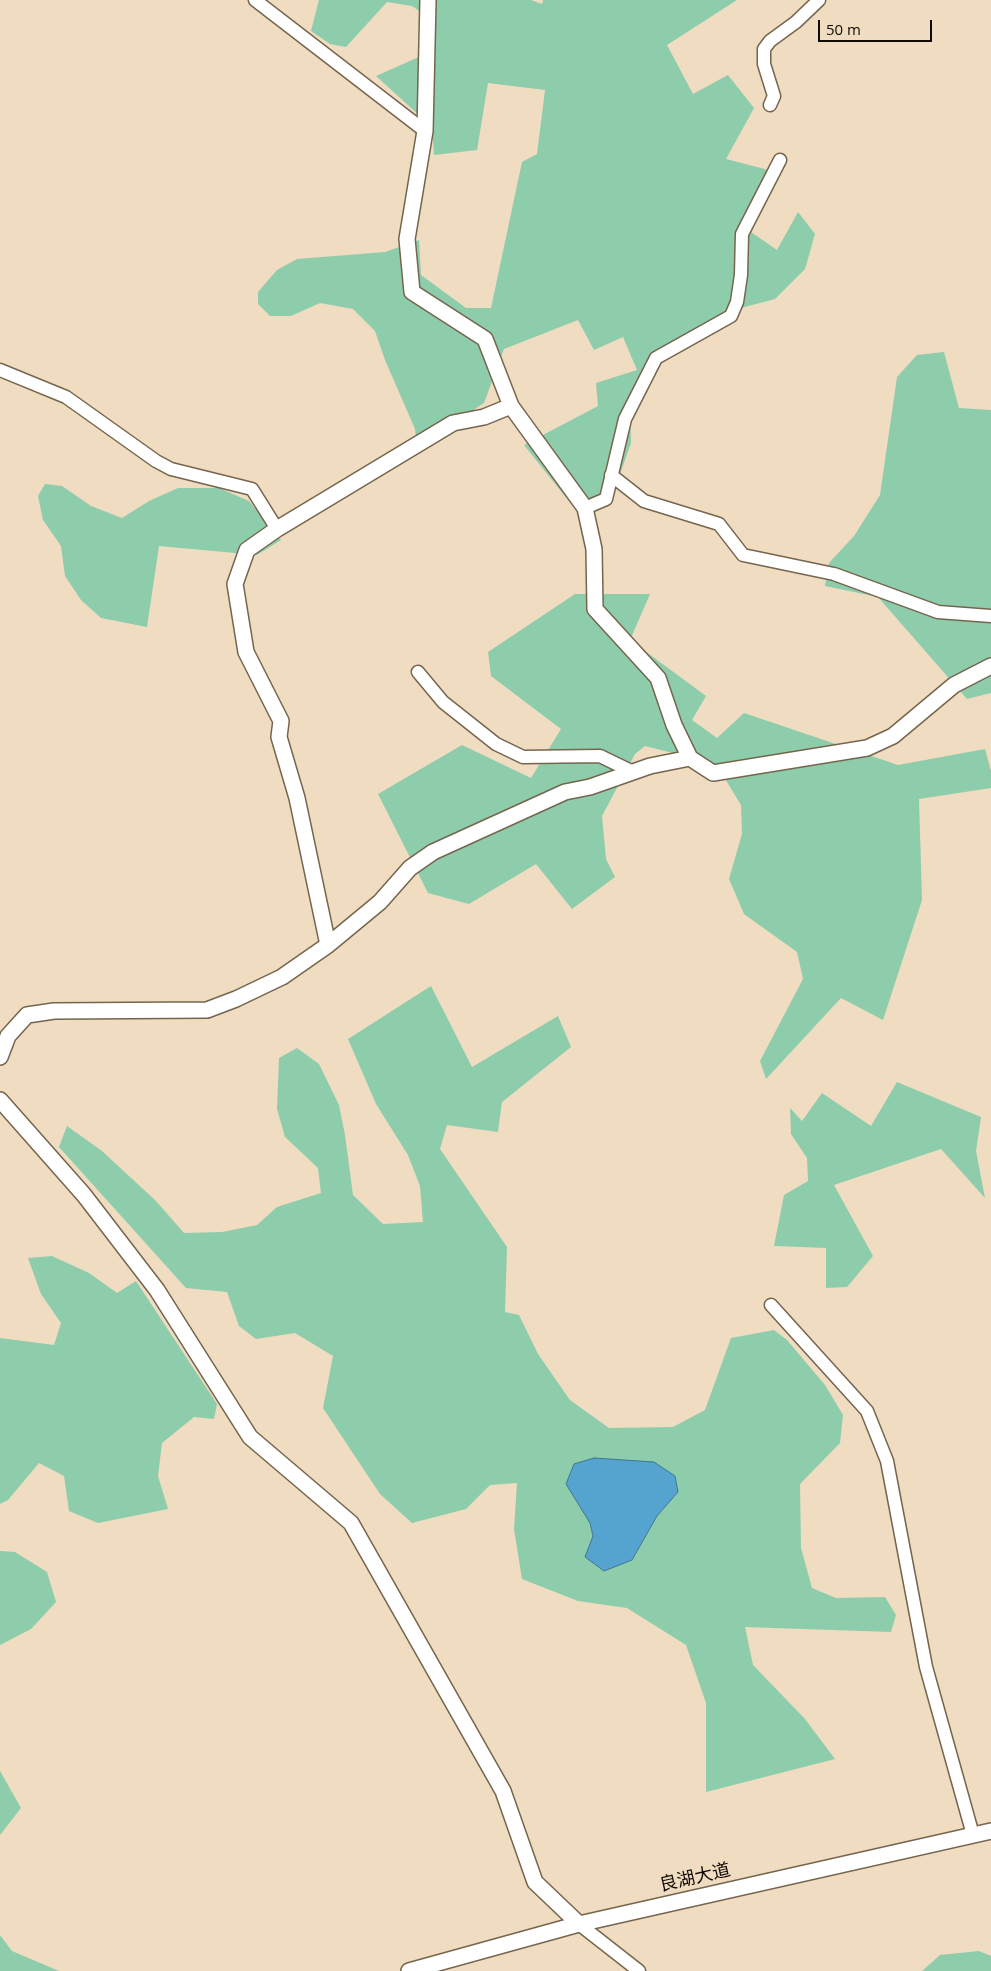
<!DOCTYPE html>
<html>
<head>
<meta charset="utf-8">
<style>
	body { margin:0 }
	#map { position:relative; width:991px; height:1971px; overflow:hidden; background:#efdcc1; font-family:"Open Sans",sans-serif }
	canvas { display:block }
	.scale { position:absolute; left:818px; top:20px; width:114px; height:22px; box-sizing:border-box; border:2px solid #100a03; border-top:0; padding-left:6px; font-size:15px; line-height:18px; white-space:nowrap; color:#100a03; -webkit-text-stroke:4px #efdcc1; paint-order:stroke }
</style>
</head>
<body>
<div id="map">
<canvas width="991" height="1971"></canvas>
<div class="scale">50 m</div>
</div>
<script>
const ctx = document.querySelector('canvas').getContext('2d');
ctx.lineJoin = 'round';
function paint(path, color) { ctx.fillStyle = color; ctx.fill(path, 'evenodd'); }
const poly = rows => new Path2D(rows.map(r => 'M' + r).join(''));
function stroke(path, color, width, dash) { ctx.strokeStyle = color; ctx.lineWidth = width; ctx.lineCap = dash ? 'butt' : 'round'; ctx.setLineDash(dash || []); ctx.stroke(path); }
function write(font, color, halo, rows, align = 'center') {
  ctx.font = font + ' "Open Sans","Noto Sans SC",sans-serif'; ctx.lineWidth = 4; ctx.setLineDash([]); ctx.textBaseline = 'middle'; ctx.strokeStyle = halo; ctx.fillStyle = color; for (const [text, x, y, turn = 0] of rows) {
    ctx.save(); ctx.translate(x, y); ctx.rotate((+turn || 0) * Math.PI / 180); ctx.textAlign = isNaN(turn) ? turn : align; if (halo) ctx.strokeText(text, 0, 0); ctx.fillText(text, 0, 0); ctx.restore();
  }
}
const green = poly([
	[319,0,531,0,542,4,543,0,737,0,667,45,693,94,728,75,754,108,726,159,780,173,748,230,777,250,798,212,815,234,805,269,775,299,737,309,654,354,630,397,631,443,609,506,580,515,524,445,598,406,596,383,637,370,623,337,594,350,578,320,504,349,484,403,417,447,415,429,385,360,375,331,353,309,320,303,291,316,270,316,258,304,258,292,277,270,297,259,385,252,419,240,421,275,466,308,491,308,522,162,537,154,545,90,488,83,477,150,434,155,432,127,376,76,419,57,422,13,412,6,387,2,346,47,330,44,311,31],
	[944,352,959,408,991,410,991,693,967,699,878,597,825,586,829,563,854,536,880,495,897,377,917,355],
	[45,484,62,486,91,506,122,518,149,501,178,488,219,488,249,501,281,540,257,555,159,546,147,627,101,618,81,600,65,576,61,546,43,520,38,496],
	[575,594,650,594,630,640,706,696,692,720,717,738,744,713,898,765,985,749,991,771,991,788,919,799,922,900,883,1020,841,998,766,1079,760,1061,803,979,797,952,744,914,729,879,742,834,741,805,716,764,645,746,635,754,602,816,606,859,615,877,572,909,536,864,469,904,428,893,378,794,462,745,531,778,561,729,491,676,488,652],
	[431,986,472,1067,558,1016,571,1047,502,1102,498,1132,447,1125,440,1149,507,1247,505,1312,519,1315,538,1354,570,1400,609,1428,673,1427,705,1410,731,1338,774,1330,787,1340,825,1385,843,1415,840,1443,800,1484,801,1548,812,1588,836,1598,885,1597,896,1615,891,1632,745,1627,753,1665,805,1719,835,1759,706,1792,706,1703,686,1645,627,1608,578,1601,522,1579,514,1529,517,1483,490,1485,466,1509,412,1523,380,1494,323,1408,333,1356,295,1333,256,1339,239,1326,227,1292,186,1288,59,1147,67,1126,102,1151,156,1201,184,1233,222,1232,257,1225,277,1207,321,1193,318,1168,285,1137,277,1109,279,1058,297,1048,319,1064,339,1105,345,1135,353,1195,383,1224,423,1222,420,1186,408,1155,376,1104,348,1039],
	[678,1492,657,1516,632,1560,593,1536,590,1523],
	[897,1082,981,1117,976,1151,985,1198,941,1149,834,1185,873,1256,847,1287,826,1288,826,1248,774,1246,784,1195,808,1181,807,1158,791,1134,790,1108,802,1121,822,1093,871,1126],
	[52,1256,89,1273,117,1293,136,1281,217,1404,214,1419,194,1417,162,1443,158,1476,168,1509,98,1523,69,1511,64,1476,39,1463,8,1500,0,1504,0,1338,54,1345,61,1323,41,1294,28,1258],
	[0,1551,15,1552,47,1572,56,1602,31,1629,0,1645],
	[0,1771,21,1808,0,1835],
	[0,1935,12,1951,59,1971,0,1971],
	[979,1951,991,1956,991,1971,922,1971,940,1955]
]);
const water = poly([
	[594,1458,654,1462,675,1476,678,1492,657,1516,632,1560,604,1571,585,1557,593,1536,590,1523,566,1484,574,1464,594,1458]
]);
const minor = poly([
	[255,0,425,131],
	[770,105,774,96,764,64,764,49,770,41,796,22,819,0],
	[0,370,66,397,156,461,171,469,252,489,277,529],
	[611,475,644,501,719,524,743,555,834,574,938,612,991,616],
	[585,508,606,499,625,419,656,358,731,316,737,302,741,275,742,234,780,160],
	[418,672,443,702,496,744,523,757,600,756,633,772],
	[771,1305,867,1411,887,1461,926,1667,973,1835],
	[579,1924,639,1971]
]);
const tertiary = poly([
	[428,0,425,131,407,239,412,292,485,339,511,406,585,508,594,549,595,609,658,678,674,725,690,758,713,773,867,748,893,736,954,685,991,666],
	[511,406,484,417,453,423,277,529,247,550,235,584,246,652,281,721,279,737,297,798,328,945,380,902,410,868,433,852,565,792,590,787,650,766,690,758],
	[0,1057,8,1036,27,1015,54,1011,207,1010,236,999,282,977,328,945],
	[0,1100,84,1195,157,1290,250,1437,351,1523,503,1791,535,1882,579,1924],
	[409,1971,579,1924,991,1831]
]);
const streetNames = [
	["良湖大道",695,1878,-13]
];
paint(green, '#8dcdac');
paint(water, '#55a4cf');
stroke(water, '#407692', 1);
stroke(minor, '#75654d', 15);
stroke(tertiary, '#75654d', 18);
stroke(minor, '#fff', 12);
stroke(tertiary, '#fff', 15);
write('18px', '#100a03', '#efdcc1', streetNames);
</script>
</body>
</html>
